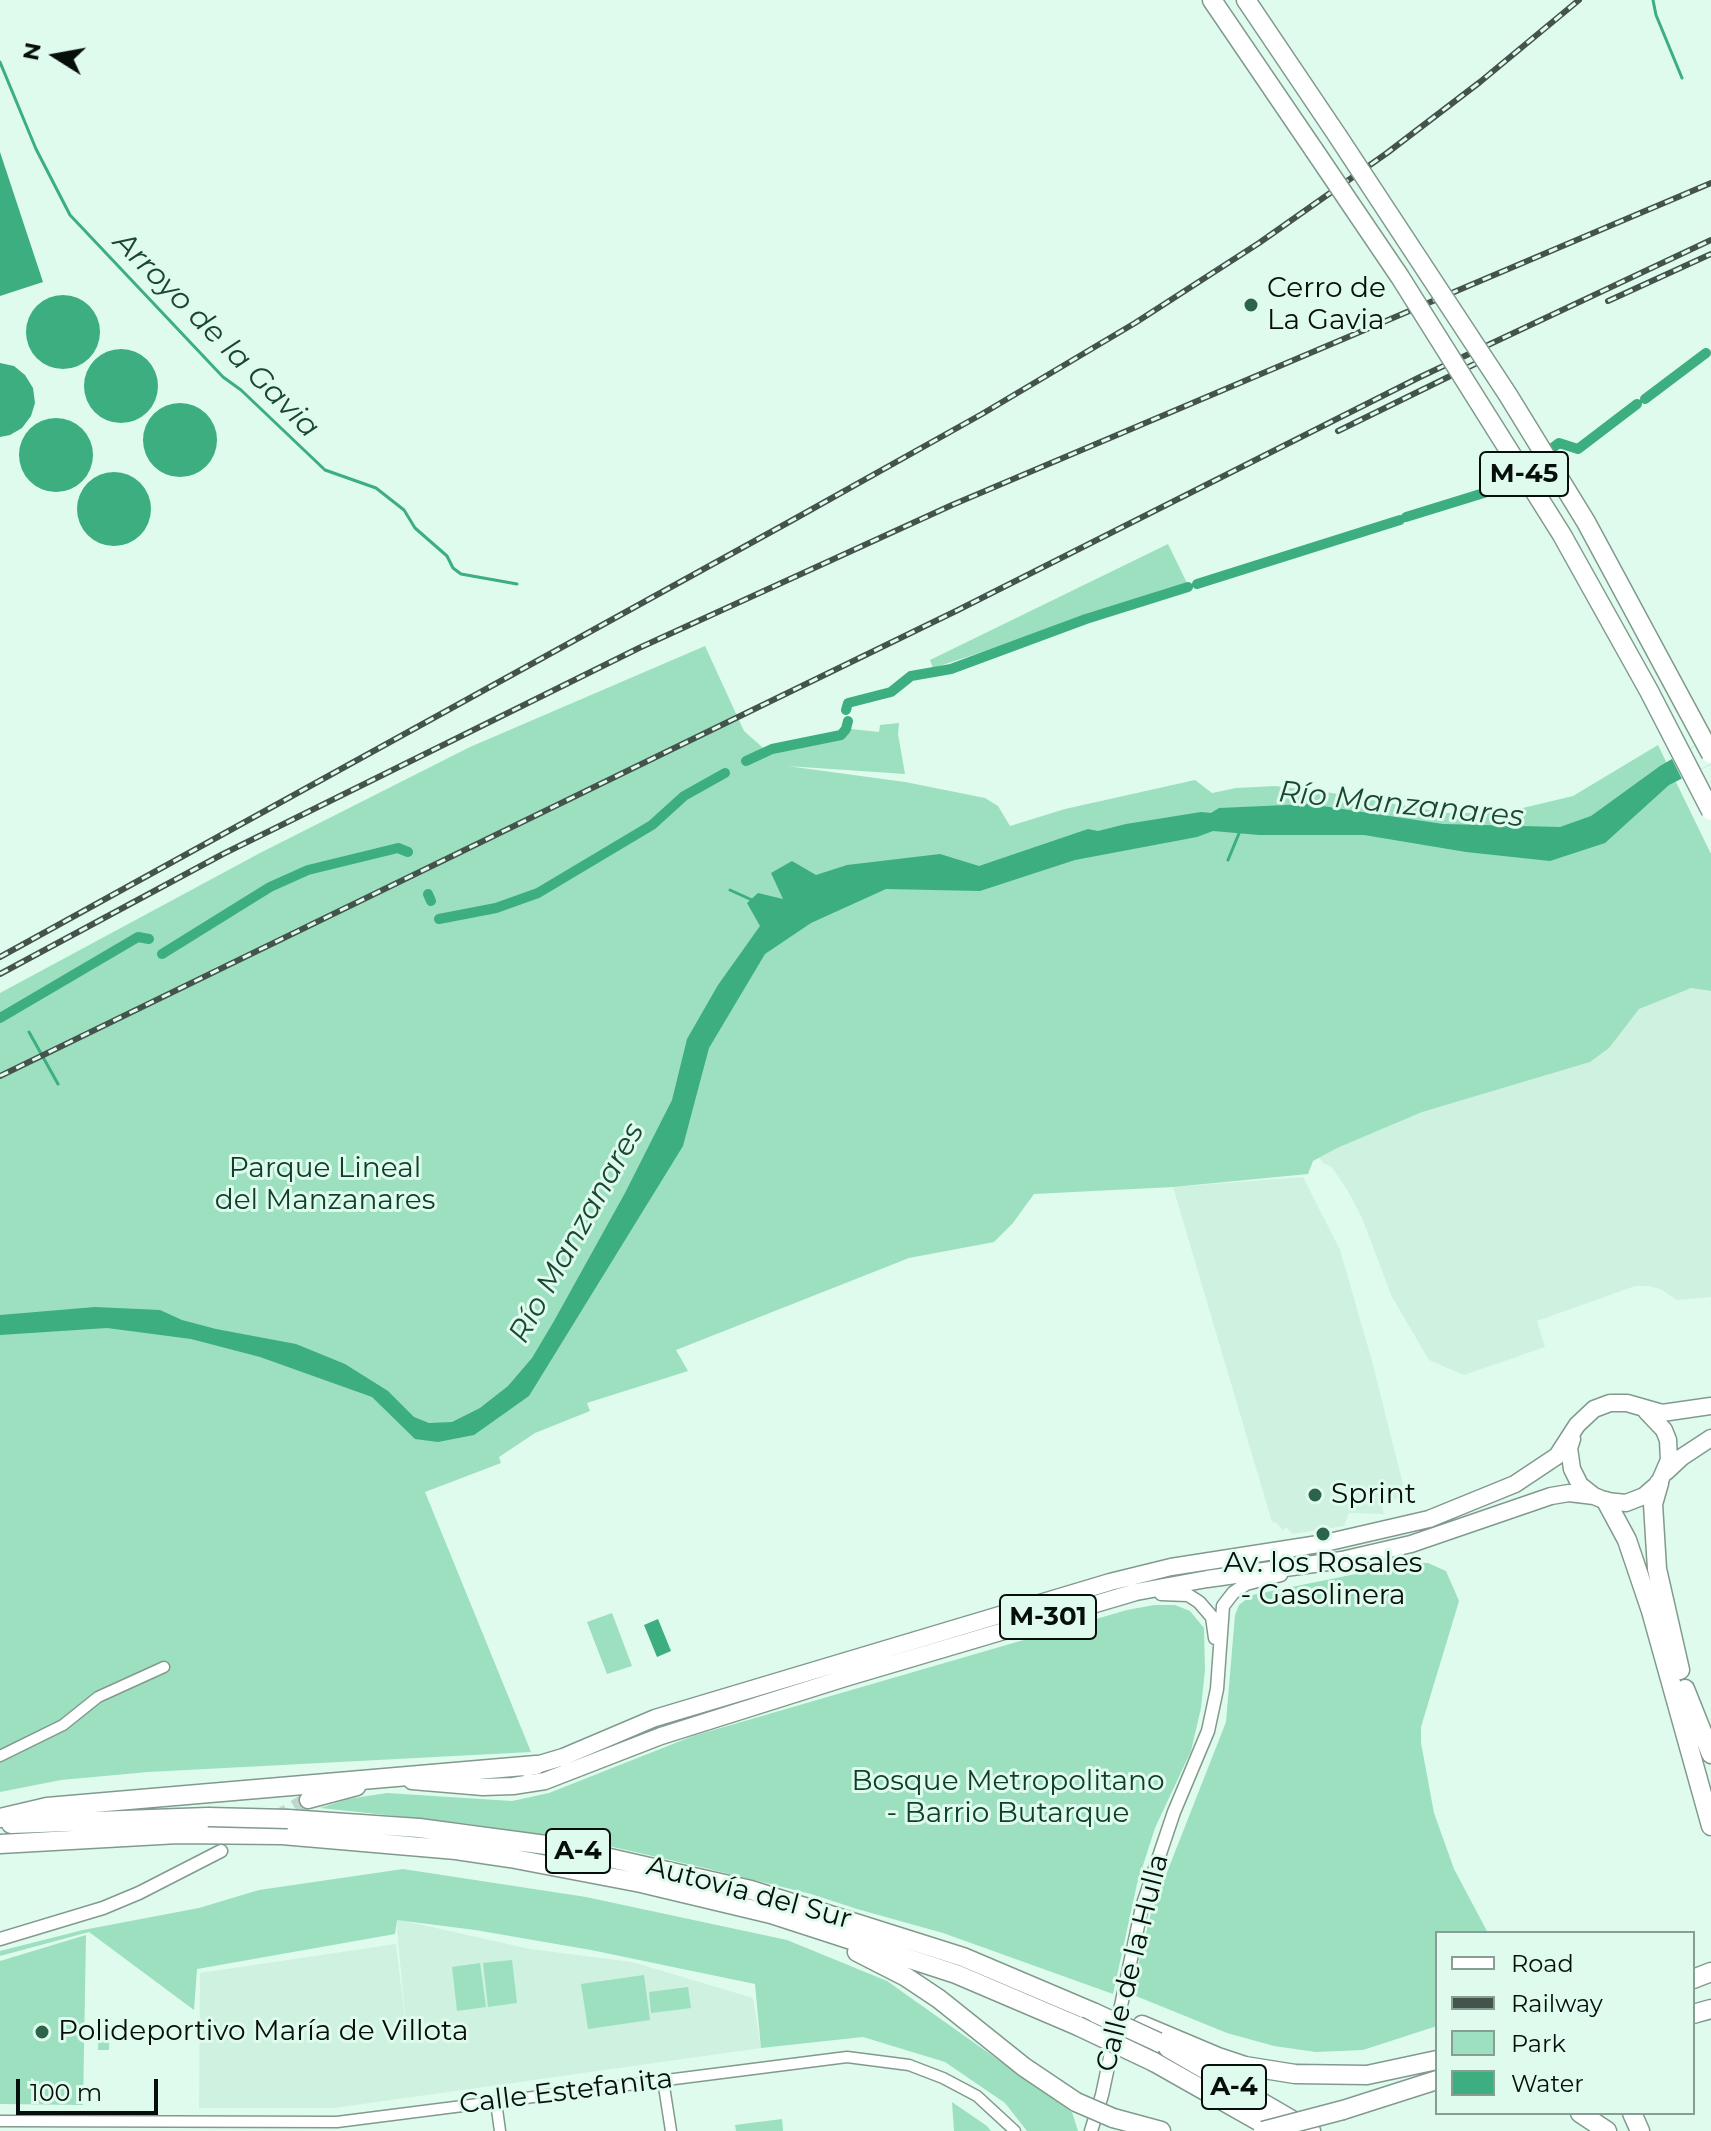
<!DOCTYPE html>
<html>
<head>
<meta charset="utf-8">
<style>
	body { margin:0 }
	#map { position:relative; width:1711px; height:2131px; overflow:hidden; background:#dffbed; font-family:Montserrat,sans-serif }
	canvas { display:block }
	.legend { position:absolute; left:1435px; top:1931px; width:260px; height:184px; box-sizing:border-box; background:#dffbed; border:2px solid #889d93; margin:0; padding:10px 14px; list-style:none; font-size:24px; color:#060f0b }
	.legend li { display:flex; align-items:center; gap:16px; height:40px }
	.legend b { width:40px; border:2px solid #889d93 }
	.north { position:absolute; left:16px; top:16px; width:80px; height:80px; -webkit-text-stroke:6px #dffbed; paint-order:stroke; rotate:281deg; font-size:22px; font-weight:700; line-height:32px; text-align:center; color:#060f0b }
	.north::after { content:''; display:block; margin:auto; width:28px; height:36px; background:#060f0b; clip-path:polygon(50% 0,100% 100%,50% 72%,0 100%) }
	.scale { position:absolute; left:16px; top:2079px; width:142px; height:36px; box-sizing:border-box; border:4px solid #060f0b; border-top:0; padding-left:10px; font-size:24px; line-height:28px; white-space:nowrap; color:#060f0b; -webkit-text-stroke:6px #dffbed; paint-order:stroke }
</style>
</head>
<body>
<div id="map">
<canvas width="1711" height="2131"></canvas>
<ul class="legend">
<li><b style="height:10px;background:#fff"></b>Road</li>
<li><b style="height:10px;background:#44534c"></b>Railway</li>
<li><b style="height:22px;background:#9ce0bf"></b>Park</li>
<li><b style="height:22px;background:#3cae80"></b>Water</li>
</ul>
<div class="north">N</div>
<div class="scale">100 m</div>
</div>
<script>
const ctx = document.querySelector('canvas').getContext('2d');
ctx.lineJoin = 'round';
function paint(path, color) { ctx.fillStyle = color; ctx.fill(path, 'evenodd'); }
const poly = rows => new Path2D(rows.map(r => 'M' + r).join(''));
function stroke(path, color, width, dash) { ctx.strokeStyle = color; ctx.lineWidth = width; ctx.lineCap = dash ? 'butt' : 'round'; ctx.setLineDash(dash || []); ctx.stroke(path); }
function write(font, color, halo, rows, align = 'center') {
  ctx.font = font + ' Montserrat,sans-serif'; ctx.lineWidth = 6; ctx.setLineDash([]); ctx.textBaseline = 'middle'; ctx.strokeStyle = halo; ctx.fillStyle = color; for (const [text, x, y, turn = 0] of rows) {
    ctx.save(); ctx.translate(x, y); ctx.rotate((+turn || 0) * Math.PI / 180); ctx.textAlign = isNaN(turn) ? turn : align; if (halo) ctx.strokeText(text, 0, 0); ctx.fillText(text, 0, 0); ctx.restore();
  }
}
const built = poly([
	[1691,988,1711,991,1711,1297,1677,1300,1660,1289,1649,1286,1635,1286,1537,1321,1545,1347,1464,1375,1429,1360,1392,1297,1362,1218,1349,1193,1332,1167,1323,1163,1317,1155,1638,1002],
	[1303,1177,1340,1250,1372,1361,1406,1496,1381,1503,1384,1514,1349,1513,1344,1526,1293,1534,1286,1527,1283,1531,1277,1523,1272,1522,1173,1187],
	[396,1919,530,1949,632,1962,753,1998,761,2048,334,2108,199,2108,200,1973,396,1944,407,2035]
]);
const green = poly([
	[1168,544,1188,585,933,668,930,660],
	[705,646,744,731,770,754,842,739,851,729,879,732,880,725,899,723,898,734,905,774,787,766,905,782,985,798,998,806,1010,826,1065,809,1195,780,1212,793,1236,788,1275,786,1332,793,1447,813,1502,813,1573,796,1658,745,1711,854,1711,991,1691,988,1639,1009,1609,1048,1590,1062,1422,1112,1337,1148,1313,1161,1308,1174,1173,1187,1034,1194,1013,1223,994,1242,909,1258,676,1350,688,1371,587,1403,590,1411,535,1433,499,1457,501,1463,425,1492,531,1752,148,1772,61,1780,0,1792,0,993,260,853,470,747],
	[1410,1563,1428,1563,1446,1571,1459,1601,1421,1727,1421,1743,1434,1813,1454,1869,1488,1933,1437,1933,1437,2026,1363,2050,1316,2052,1274,2046,1227,2033,1131,1994,1151,1913,1226,1722,1235,1615,1239,1605,1252,1595],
	[1154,1605,1175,1605,1190,1611,1204,1628,1205,1670,1201,1708,1191,1751,1155,1828,1137,1884,1113,1994,943,1933,857,1909,811,1894,705,1868,591,1842,462,1823,320,1808,348,1799,387,1793,512,1801,549,1793,693,1736,1127,1610],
	[612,1613,632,1666,607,1674,587,1622],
	[403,1869,586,1897,787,1940,887,1981,1072,2112,1078,2131,1027,2131,1005,2103,945,2062,863,2037,761,2048,755,1984,591,1950,475,1930,397,1920,395,1934,197,1969,194,2010,89,1932,0,1956,0,1951,83,1930,199,1908,259,1890],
	[86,1935,83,2105,0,2104,0,1961],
	[512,1960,517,2003,488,2007,483,1963],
	[480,1963,486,2007,457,2011,452,1967],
	[644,1975,650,2020,588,2029,581,1984],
	[688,1987,691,2008,651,2013,649,1992],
	[99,2019,110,2019,109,2050,98,2050],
	[952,2102,987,2126,991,2131,954,2131],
	[782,2119,783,2131,736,2131,735,2125]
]);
const water = poly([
	[0,152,43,282,0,296],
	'26 332a37 37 0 1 1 74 0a37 37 0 1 1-74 0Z',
	'84 386a37 37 0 1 1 74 0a37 37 0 1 1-74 0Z',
	[0,363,14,366,25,375,33,388,35,403,31,416,22,428,10,435,0,437],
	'143 440a37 37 0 1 1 74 0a37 37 0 1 1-74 0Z',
	'19 455a37 37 0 1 1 74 0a37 37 0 1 1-74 0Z',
	'77 509a37 37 0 1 1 74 0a37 37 0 1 1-74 0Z',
	[1711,736,1711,764,1669,785,1605,843,1550,861,1466,852,1364,835,1259,835,1213,831,1197,837,1075,860,980,891,886,889,811,923,765,954,709,1048,683,1146,529,1396,474,1435,438,1442,415,1439,372,1397,260,1357,191,1339,107,1328,0,1335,0,1315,95,1307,160,1310,182,1320,216,1329,296,1344,345,1364,388,1391,414,1417,429,1423,452,1422,480,1408,508,1386,532,1358,554,1321,625,1193,672,1100,687,1039,718,985,760,926,747,903,758,893,783,899,771,873,792,861,816,875,847,865,940,854,979,866,1088,829,1098,831,1126,824,1201,812,1211,813,1219,808,1309,804,1443,824,1560,827,1591,816,1660,766],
	[658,1619,671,1651,657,1657,644,1625]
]);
const pier = poly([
	[1711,736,1711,764,1682,779,1672,759]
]);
const stream = poly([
	[1653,0,1656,15,1682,78],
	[0,62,36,149,70,215,223,377,241,390,325,470,376,488,404,510,415,528,447,556,453,568,461,574,517,584],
	[1228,860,1240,831],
	[730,890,752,900],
	[29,1032,58,1084]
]);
const canal = poly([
	[1645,399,1706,353],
	[1406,517,1500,488,1559,443,1578,449,1637,404],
	[1197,584,1400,520],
	[846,710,848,703,891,692,911,676,951,669,1086,619,1188,587],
	[746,761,772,749,841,735,846,729,848,721],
	[428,894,431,901],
	[439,919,496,908,538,893,652,825,684,796,725,773],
	[162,954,270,887,308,870,398,848,408,852],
	[0,1018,138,937,149,939]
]);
const trunkTunnel = poly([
	[274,1820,308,1800]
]);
const minor = poly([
	[0,1756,63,1725,98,1697,164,1667],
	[663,2080,671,2131],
	[496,2102,500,2131],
	[0,2121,337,2122,847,2057,909,2065,943,2078,977,2096,1015,2131]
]);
const tertiary = poly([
	[1161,1594,1188,1595,1199,1602,1212,1617,1215,1638],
	[0,1939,103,1908,139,1893,221,1851],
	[1091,2131,1102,2095,1142,1907,1174,1812,1208,1731,1217,1689,1223,1606,1233,1593,1246,1584,1281,1575]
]);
const trunk = poly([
	[1572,1439,1569,1448,1572,1469,1580,1485,1594,1496,1606,1501,1626,1503,1644,1496,1659,1483,1669,1460,1668,1440,1664,1430,1646,1411],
	[1666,1472,1682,1457,1711,1438],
	[526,1768,563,1757,655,1718,1110,1582,1171,1567,1325,1543,1429,1519,1515,1484,1557,1456,1577,1425,1594,1409,1610,1403,1627,1403,1662,1413,1711,1406],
	[412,1781,483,1787,513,1786,545,1781,661,1736,845,1678,1136,1592,1207,1579,1342,1560,1411,1544,1551,1496,1569,1493,1594,1496],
	[308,1800,357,1787]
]);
const motorway = poly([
	[1212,0,1314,150],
	[1246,0,1337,135],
	[1659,1483,1653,1504,1657,1569,1680,1670],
	[1606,1501,1627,1540,1651,1611,1711,1826],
	[1685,1689,1711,1754],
	[0,1818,47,1807,536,1765],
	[288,1819,419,1828,561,1847,751,1890,963,1957,1095,2013],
	[11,1824,208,1817],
	[0,1844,178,1834,282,1835,456,1850,510,1858,641,1883,771,1914,956,1974,1078,2026],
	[857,1952,906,1977,939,1999,1024,2067,1076,2102],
	[1693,1979,1711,1972],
	[1693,2014,1711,2009],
	[1142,2025,1218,2057,1245,2066,1295,2074,1367,2075,1437,2060],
	[1168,2048,1311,2131],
	[1154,2062,1276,2131],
	[1343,2110,1437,2080],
	[1580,2113,1607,2131],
	[1632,2113,1640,2131],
	[1113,2118,1161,2131]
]);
const rail = poly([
	[1608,301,1711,254],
	[1338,431,1489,357],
	[0,957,789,522,982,414,1135,323,1259,243,1387,153,1480,82,1579,0],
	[0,974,223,854,639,648,952,505,1711,183],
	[0,1076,958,610,1418,378,1711,240]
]);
const motorwayBridge = poly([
	[1337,135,1508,395,1586,522,1711,754],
	[1314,150,1400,277,1562,535,1649,691,1711,811],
	[208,1817,288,1819],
	[1095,2013,1158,2042],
	[1078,2026,1154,2062],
	[1076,2102,1113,2118],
	[1263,2131,1343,2110]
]);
const markers = [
	[1251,305,8,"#2b634b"],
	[1315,1495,8,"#2b634b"],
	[1323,1534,8,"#2b634b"],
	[42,2032,8,"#2b634b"]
];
const shields = [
	[1524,474,88],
	[1048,1617,96],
	[578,1851,64],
	[1234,2087,64]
];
const shieldNames = [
	["M-45",1524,474],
	["M-301",1048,1617],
	["A-4",578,1851],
	["A-4",1234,2087]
];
const poiNames = [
	["Cerro de",1267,289],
	["La Gavia",1267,321],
	["Sprint",1331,1495],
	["Av. los Rosales",1323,1564,"center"],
	["- Gasolinera",1323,1596,"center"],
	["Polideportivo María de Villota",58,2032]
];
const parkNames = [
	["Parque Lineal",325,1169],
	["del Manzanares",325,1201],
	["Bosque Metropolitano",1008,1782],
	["- Barrio Butarque",1008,1814]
];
const streetNames = [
	["Autovía del Sur",749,1893,15],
	["Calle de la Hulla",1133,1963,-76],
	["Calle Estefanita",566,2092,-7]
];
const waterNames = [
	["Arroyo de la Gavia",216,335,45],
	["Río Manzanares",1401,805,6],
	["Río Manzanares",577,1233,-61]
];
paint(built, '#cef1e0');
paint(green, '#9ce0bf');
paint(water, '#3cae80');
paint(pier, '#dffbed');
stroke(stream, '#3cae80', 3);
stroke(canal, '#3cae80', 10);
stroke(trunkTunnel, '#bed8cb', 16, [16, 8]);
stroke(minor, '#819a8d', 13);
stroke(tertiary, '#819a8d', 15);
stroke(trunk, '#819a8d', 19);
stroke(motorway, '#819a8d', 21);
stroke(minor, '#fff', 10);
stroke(tertiary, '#fff', 12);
stroke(trunk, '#fff', 16);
stroke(motorway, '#fff', 18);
stroke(rail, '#44534c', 6);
stroke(rail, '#dffbed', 3, [9]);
stroke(motorwayBridge, '#819a8d', 21, []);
stroke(motorwayBridge, '#fff', 18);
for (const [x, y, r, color] of markers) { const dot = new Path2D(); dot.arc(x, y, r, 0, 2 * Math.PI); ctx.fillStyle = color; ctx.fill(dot); stroke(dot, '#dffbed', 3); }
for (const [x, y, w] of shields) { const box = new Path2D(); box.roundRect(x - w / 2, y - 22, w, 44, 6); ctx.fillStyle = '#dffbed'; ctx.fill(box); stroke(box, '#060f0b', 2); }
write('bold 26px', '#060f0b', null, shieldNames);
write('28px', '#060f0b', '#dffbed', poiNames, 'left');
write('28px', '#0f3f2c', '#dffbed', parkNames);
write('28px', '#060f0b', '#dffbed', streetNames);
write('italic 30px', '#194734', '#dffbed', waterNames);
</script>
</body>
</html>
